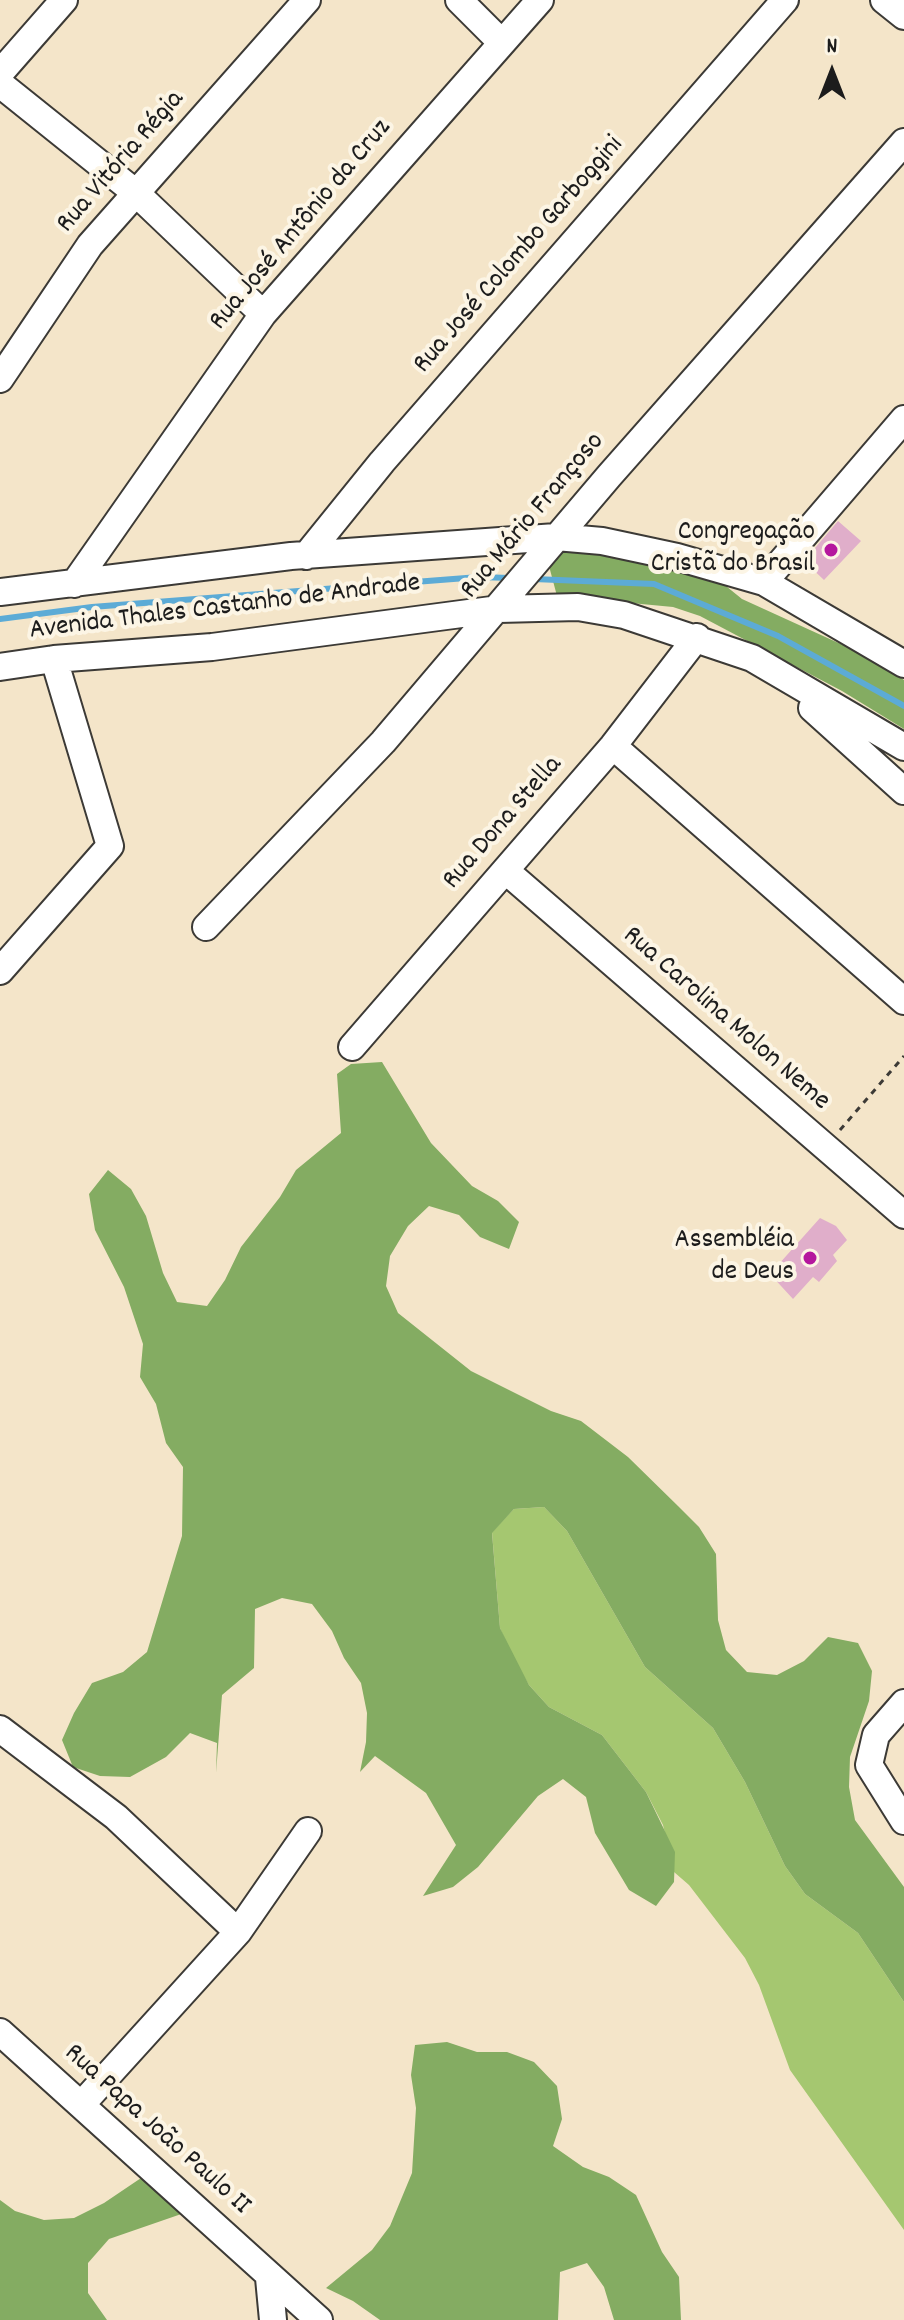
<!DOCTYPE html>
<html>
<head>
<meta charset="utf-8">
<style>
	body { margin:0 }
	#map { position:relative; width:904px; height:2320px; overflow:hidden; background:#f4e5c9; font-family:Dekko,sans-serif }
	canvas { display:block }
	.north { position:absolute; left:792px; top:32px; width:80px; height:80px; -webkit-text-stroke:6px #fcf5e5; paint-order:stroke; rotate:0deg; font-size:22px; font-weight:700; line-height:32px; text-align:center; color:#1c1c1c }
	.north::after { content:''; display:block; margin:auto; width:28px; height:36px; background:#1c1c1c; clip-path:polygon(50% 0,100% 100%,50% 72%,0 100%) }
</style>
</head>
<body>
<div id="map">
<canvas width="904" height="2320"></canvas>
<div class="north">N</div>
</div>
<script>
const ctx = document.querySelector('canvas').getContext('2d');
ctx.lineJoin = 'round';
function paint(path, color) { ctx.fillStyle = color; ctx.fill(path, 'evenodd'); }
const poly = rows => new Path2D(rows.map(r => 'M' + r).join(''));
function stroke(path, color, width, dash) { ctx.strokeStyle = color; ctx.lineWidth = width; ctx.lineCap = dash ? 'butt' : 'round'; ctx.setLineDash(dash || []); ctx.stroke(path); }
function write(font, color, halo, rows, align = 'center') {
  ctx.font = font + ' Dekko,sans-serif'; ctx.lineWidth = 8; ctx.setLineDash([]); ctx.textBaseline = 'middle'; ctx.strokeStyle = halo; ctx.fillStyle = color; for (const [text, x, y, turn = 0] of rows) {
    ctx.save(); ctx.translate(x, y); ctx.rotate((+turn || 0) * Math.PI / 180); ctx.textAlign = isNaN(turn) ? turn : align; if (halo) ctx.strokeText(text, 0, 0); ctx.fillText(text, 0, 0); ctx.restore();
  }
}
const green = poly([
	[544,1507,567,1531,645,1667,713,1728,745,1782,785,1866,805,1894,858,1933,904,2002,904,2230,790,2070,759,1985,745,1958,689,1885,674,1872,663,1825,646,1792,602,1735,549,1707,529,1685,511,1655,500,1628,492,1532,514,1509]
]);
const forest = poly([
	[595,549,635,562,680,566,716,578,742,599,878,661,904,680,904,729,842,691,700,616,673,607,557,596,549,566,556,551],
	[382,1062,431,1143,472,1186,498,1201,519,1222,509,1249,480,1237,459,1215,429,1206,408,1226,390,1256,386,1286,398,1313,471,1371,551,1411,581,1421,628,1457,678,1506,699,1527,716,1554,718,1620,726,1650,747,1672,777,1675,804,1661,828,1637,858,1643,872,1671,869,1701,850,1757,849,1787,855,1820,904,1887,904,2002,858,1933,805,1894,785,1866,745,1782,713,1728,645,1667,567,1531,544,1507,514,1509,492,1533,500,1628,529,1685,549,1707,602,1735,646,1792,675,1852,674,1882,656,1906,629,1890,595,1833,586,1797,563,1779,538,1796,478,1867,453,1887,423,1896,456,1845,426,1793,375,1756,360,1772,366,1742,367,1713,361,1683,344,1658,332,1631,312,1604,282,1598,255,1609,254,1668,222,1695,216,1773,217,1743,190,1733,166,1757,130,1777,100,1776,73,1767,62,1740,74,1713,92,1683,123,1672,147,1652,182,1536,183,1467,166,1443,156,1404,140,1377,143,1344,124,1287,95,1230,89,1194,108,1170,131,1189,146,1216,163,1273,177,1302,207,1306,225,1280,241,1247,280,1197,296,1170,341,1133,337,1074,351,1064],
	[447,2042,477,2052,507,2052,534,2062,557,2086,562,2119,553,2146,583,2167,609,2177,636,2195,662,2252,679,2277,681,2320,614,2320,604,2287,587,2263,560,2272,558,2320,380,2320,353,2301,326,2288,372,2250,390,2226,412,2173,416,2108,411,2075,415,2045],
	[144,2176,190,2211,109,2239,88,2263,88,2293,107,2320,0,2320,0,2200,15,2211,44,2220,74,2218,104,2203]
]);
const stream = poly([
	[534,579,654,584,778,636,904,706],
	[0,619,92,607,479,577,510,578]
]);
const building = poly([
	[838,521,861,541,824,580,804,561],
	[820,1218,836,1226,847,1240,833,1255,837,1261,819,1282,813,1277,793,1299,770,1274]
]);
const path = poly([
	[840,1130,904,1056]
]);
const minor = poly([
	[459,0,502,43],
	[884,0,904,16],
	[0,73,64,0],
	[0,84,136,193,263,314],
	[0,379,90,245,307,0],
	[306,556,382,462,785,0],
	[764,582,904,419],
	[74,584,263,314,540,0],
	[0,592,291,556,556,537,602,541,677,557,764,582,904,664],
	[0,667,54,659,212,647,499,609,578,607,624,615,752,658,904,747],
	[812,708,904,791],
	[613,746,904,1001],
	[506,871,904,1215],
	[206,927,383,742,609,476,904,142],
	[0,971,110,846,54,659],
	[352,1047,613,746,697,637],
	[904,1703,876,1735,869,1765,904,1821],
	[0,1729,116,1817,238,1932],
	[0,2032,319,2320],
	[81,2105,238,1932,308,1831],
	[269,2278,273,2320]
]);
const markers = [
	[831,550,8,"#b5179e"],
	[810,1258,8,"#b5179e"]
];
const streetNames = [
	["Rua Vitória Régia",122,163,-49],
	["Rua José Antônio da Cruz",302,226,-50],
	["Rua José Colombo Garboggini",520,256,-49],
	["Rua Mário Françoso",534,517,-50],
	["Avenida Thales Castanho de Andrade",225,609,-7],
	["Rua Dona Stella",504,824,-49],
	["Rua Carolina Molon Neme",725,1020,41],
	["Rua Papa João Paulo II",156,2131,42]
];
const poiNames = [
	["Congregação",815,534],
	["Cristã do Brasil",815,566],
	["Assembléia",794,1242],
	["de Deus",794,1274]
];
paint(green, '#a5c770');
paint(forest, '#84ac62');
stroke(stream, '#5cabd6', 6);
paint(building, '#e0aeca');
stroke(minor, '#3c3a36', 30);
stroke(path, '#3c3a36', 3, [6, 6]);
stroke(minor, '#fff', 26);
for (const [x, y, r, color] of markers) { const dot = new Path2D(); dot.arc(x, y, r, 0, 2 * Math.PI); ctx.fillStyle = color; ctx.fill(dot); stroke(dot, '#fcf5e5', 3); }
write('28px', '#1c1c1c', '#fcf5e5', streetNames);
write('28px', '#1c1c1c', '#fcf5e5', poiNames, 'right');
</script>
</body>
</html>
